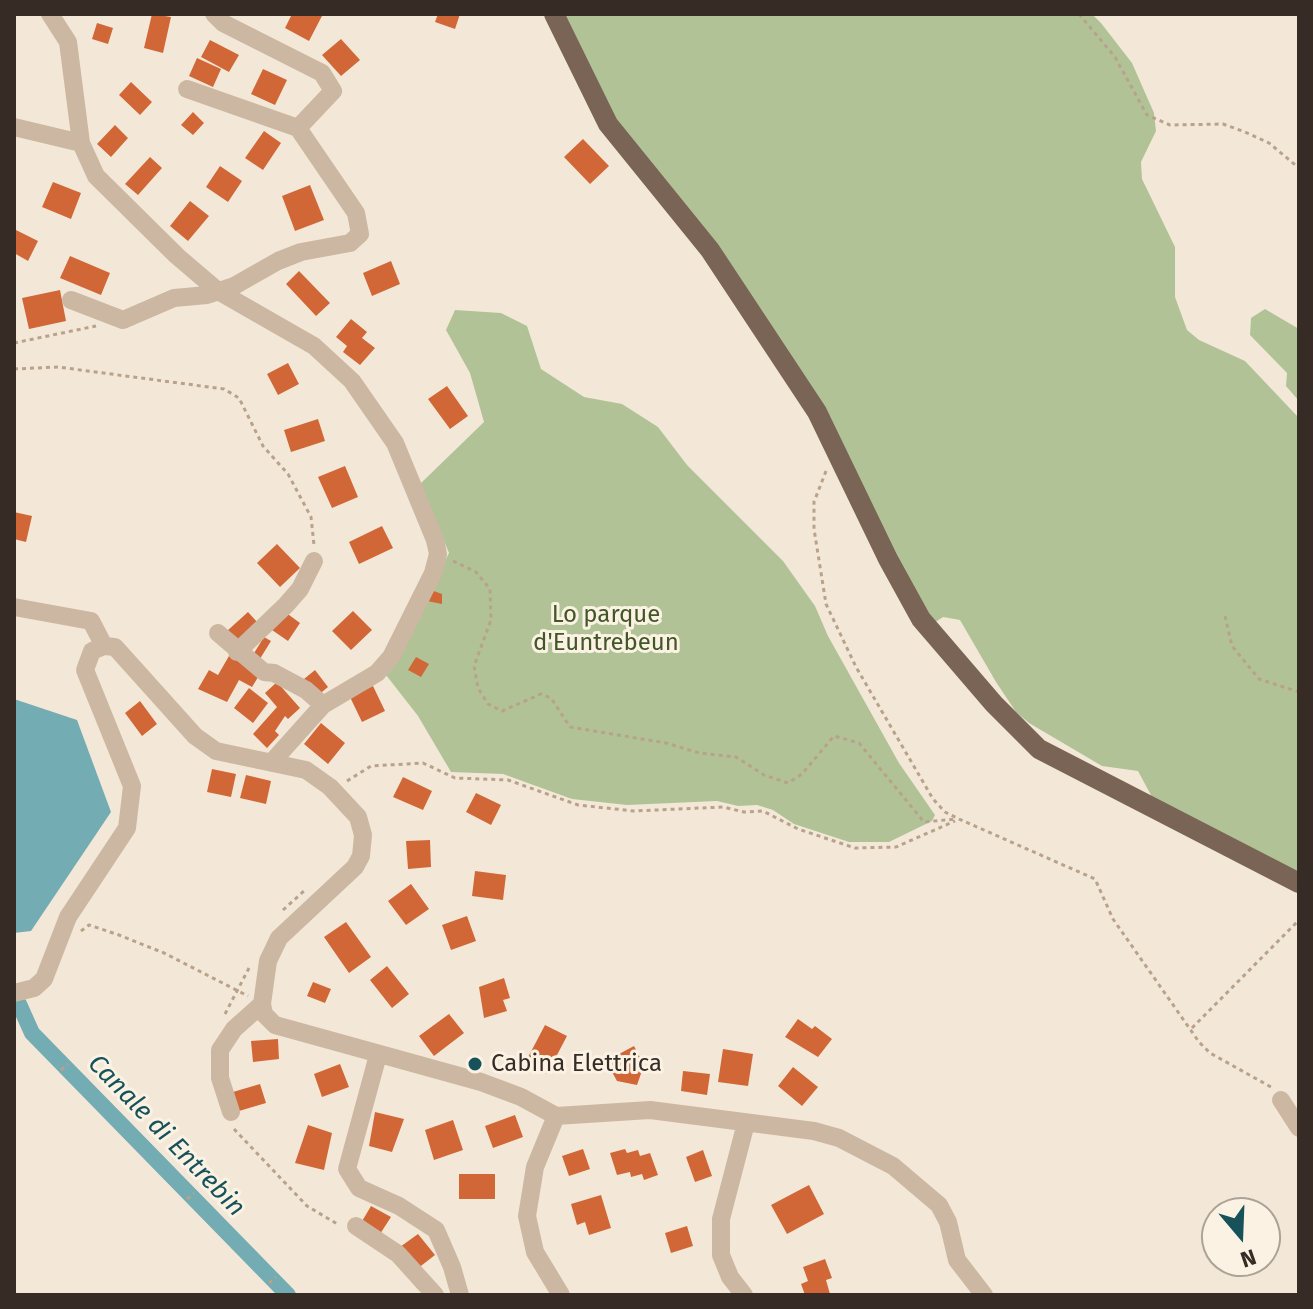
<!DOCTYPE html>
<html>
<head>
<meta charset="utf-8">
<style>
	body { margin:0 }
	#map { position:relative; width:1313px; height:1309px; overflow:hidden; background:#f3e8d7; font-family:"Fira Sans",sans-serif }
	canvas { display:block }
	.frame { position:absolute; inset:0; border:16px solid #362c25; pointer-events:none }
	.north { position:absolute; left:1201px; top:1197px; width:80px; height:80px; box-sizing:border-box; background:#fbf2e4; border:2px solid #aca398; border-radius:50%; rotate:161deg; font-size:22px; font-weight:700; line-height:32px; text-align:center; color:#362c25 }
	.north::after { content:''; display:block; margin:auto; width:28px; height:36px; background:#17525b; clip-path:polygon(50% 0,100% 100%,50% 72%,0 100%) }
</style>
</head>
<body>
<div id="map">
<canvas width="1313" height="1309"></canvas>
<div class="frame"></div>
<div class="north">N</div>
</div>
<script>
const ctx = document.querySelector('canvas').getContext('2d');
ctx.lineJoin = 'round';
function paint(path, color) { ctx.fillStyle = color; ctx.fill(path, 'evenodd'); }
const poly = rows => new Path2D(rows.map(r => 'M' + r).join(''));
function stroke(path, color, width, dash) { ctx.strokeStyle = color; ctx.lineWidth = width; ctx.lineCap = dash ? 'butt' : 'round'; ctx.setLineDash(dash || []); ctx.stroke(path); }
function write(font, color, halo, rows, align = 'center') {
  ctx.font = font + ' "Fira Sans",sans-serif'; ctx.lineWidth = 6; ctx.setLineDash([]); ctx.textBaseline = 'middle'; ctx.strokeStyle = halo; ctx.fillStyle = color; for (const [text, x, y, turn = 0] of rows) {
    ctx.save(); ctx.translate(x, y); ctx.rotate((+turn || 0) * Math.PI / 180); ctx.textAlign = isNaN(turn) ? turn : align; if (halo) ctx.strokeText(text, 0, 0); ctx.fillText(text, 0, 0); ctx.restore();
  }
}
const green = poly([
	[563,14,1092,14,1101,23,1132,63,1154,113,1156,131,1141,162,1142,179,1175,247,1175,297,1187,330,1199,340,1245,361,1299,418,1299,875,1152,797,1138,771,1102,766,1029,723,1016,712,996,682,960,620,943,617,934,623,905,577,866,492,606,111],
	[1265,309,1299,329,1299,401,1286,386,1287,373,1250,335,1251,318],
	[455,310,501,313,527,326,541,369,584,397,622,404,658,427,687,465,783,561,815,606,828,636,899,763,935,815,932,821,889,842,849,842,794,824,773,810,757,805,738,806,717,801,627,805,572,799,503,774,451,772,418,716,386,675,449,553,420,484,484,422,470,373,446,330]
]);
const water = poly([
	[14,699,77,720,111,812,31,931,14,933]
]);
const canal = poly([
	[19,1004,32,1033,288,1295]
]);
const building = poly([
	[152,14,171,17,163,53,144,48],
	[292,14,323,14,309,41,285,28],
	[438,14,460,14,455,29,435,22],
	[97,23,113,28,108,44,92,39],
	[341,39,360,60,341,76,322,55],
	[210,40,239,55,229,72,201,57],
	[197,58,221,69,213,87,189,76],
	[263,69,287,80,275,105,251,94],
	[131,82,152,102,140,115,119,95],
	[193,112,204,123,193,135,181,125],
	[115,125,128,138,111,157,97,144],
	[264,131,281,143,263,170,245,158],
	[583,139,609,166,590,184,564,157],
	[150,157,162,168,138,195,125,184],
	[220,166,242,181,228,202,206,187],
	[53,182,81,193,71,219,42,207],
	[310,185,324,220,295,231,282,196],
	[190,201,209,216,188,241,170,226],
	[14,229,38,241,28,261,14,253],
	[70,256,110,273,101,295,60,278],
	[391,261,400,284,372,296,363,273],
	[299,271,330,303,316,316,286,284],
	[60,290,66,321,29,329,22,298],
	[351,319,367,332,362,338,375,348,360,365,343,352,347,346,336,337],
	[288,363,299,384,278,395,267,374],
	[447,386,468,416,450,429,428,399],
	[318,419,325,441,291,452,284,430],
	[345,466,358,497,332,508,318,477],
	[14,512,32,516,26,542,14,539],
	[382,526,393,548,359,564,349,542],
	[277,544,300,568,280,587,257,563],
	[431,590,442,594,442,604,427,601],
	[353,611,372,630,351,650,332,631],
	[248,612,258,623,237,641,227,631],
	[285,612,300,623,288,641,272,630],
	[264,637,271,641,258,662,251,658],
	[229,656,260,674,252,687,239,680,227,702,198,689,209,670,218,675],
	[416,657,429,664,421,677,408,670],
	[315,670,328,687,317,696,304,679],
	[277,682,300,708,288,719,285,716,275,731,279,735,267,748,253,734,277,707,265,693],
	[373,686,385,711,362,722,350,697],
	[249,688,268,703,253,723,234,708],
	[140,701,157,724,142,736,125,713],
	[321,723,345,743,328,764,304,744],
	[212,769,236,774,231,797,207,792],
	[246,775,271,781,266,804,240,798],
	[403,777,432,791,423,810,393,797],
	[476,793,501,805,491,825,466,812],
	[430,840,431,867,408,869,406,841],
	[475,871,506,875,503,900,472,896],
	[411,884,429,909,406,925,388,901],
	[467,916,476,941,451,950,442,925],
	[346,922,371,957,349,973,324,937],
	[387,966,409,994,392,1008,370,980],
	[504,978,510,998,503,1000,507,1011,484,1018,479,987],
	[313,982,331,989,325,1003,307,996],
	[449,1014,464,1033,434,1056,419,1036],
	[798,1019,812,1029,815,1026,832,1039,818,1057,785,1037],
	[545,1025,567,1036,547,1074,525,1063],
	[278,1039,279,1059,253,1062,251,1041],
	[634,1046,644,1065,637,1085,617,1081,606,1061],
	[723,1049,753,1054,748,1086,718,1082],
	[472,1057,482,1061,478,1071,468,1067],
	[340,1064,349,1087,322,1097,314,1074],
	[793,1067,818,1087,802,1106,778,1086],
	[683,1071,710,1074,707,1095,681,1091],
	[260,1084,266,1103,239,1111,233,1092],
	[375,1112,404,1119,392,1152,369,1146],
	[515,1115,523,1137,493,1148,485,1126],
	[453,1120,463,1150,434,1160,425,1130],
	[308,1125,332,1133,324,1170,295,1163],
	[583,1149,590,1169,569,1176,562,1156],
	[625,1149,627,1153,638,1150,640,1156,650,1153,658,1175,644,1180,642,1174,631,1177,630,1172,617,1175,610,1153],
	[703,1150,712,1176,695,1182,686,1157],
	[459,1174,495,1174,495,1199,459,1199],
	[809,1185,824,1214,787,1234,771,1205],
	[601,1195,611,1228,589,1235,585,1222,577,1225,571,1204],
	[371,1206,391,1217,380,1234,361,1223],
	[687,1226,693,1246,671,1253,665,1233],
	[418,1234,435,1255,417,1269,400,1247],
	[825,1259,832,1278,826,1280,830,1294,805,1295,801,1284,808,1281,803,1267]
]);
const path = poly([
	[1079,14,1115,57,1147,115,1170,125,1223,124,1245,132,1269,143,1299,168],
	[14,343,96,326],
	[14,369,58,367,224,389,239,398,263,446,288,474,311,517,314,545],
	[826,471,814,502,814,529,826,604,856,667,933,799,945,812,959,819,1095,879,1113,919,1199,1042,1210,1053,1271,1087],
	[453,561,476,572,490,589,491,620,474,666,478,688,488,704,502,711,541,694,551,698,570,727,666,743,699,753,736,757,764,775,788,783,802,774,834,736,859,743,924,822,956,819],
	[1225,616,1232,646,1259,679,1299,692],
	[347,781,371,766,423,763,455,778,508,780,578,805,634,811,723,807,744,812,763,811,798,829,855,848,896,847,955,821],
	[283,910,304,891],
	[81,931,89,925,119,935,164,953,248,996],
	[225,1014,249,968],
	[1192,1028,1299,920],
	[61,1070,68,1064],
	[234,1129,307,1206,339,1225],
	[187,1199,194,1193],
	[269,1283,276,1277]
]);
const minor = poly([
	[50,14,68,42,81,143,96,176,177,256,218,291,314,346,352,381,395,443,435,540,438,554,433,573,391,657,377,673,323,705,272,762],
	[187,89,298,128],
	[14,127,81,143],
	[71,300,123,320,174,298,207,295,234,286,278,261,301,252,350,243,360,234,356,213,298,128,333,91,322,73,223,23,214,14],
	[14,607,91,621,104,646],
	[218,633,264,672,274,673,306,690,323,705],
	[237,652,286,605,300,589,314,561],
	[14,993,34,988,44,979,68,917,127,828,132,786,85,670,92,651,104,646,115,647,195,736,216,751,306,770,330,787,358,817,363,835,361,856,355,867,279,938,268,961,262,1004,264,1014,275,1025,481,1082,521,1097,556,1116,650,1110,814,1131,839,1138,893,1166,939,1205,948,1222,957,1260,984,1295],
	[378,1055,347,1169,359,1188,399,1206,436,1230,452,1267,460,1295],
	[1281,1100,1299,1128],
	[231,1112,220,1078,220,1050,234,1029,262,1004],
	[556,1116,535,1167,527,1216,535,1252,561,1295],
	[356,1226,398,1254,435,1295],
	[744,1295,730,1277,721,1255,721,1219,746,1123]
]);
const major = poly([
	[554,14,608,124,710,250,817,412,888,559,921,619,994,704,1039,749,1299,883]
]);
const markers = [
	[475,1064,8,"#17525b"]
];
const parkNames = [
	["Lo parque",606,615],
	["d'Euntrebeun",606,643]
];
const poiNames = [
	["Cabina Elettrica",491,1064]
];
const waterNames = [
	["Canale di Entrebin",166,1136,46]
];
paint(green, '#b1c396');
paint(water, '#73acb3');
stroke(canal, '#73acb3', 16);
paint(building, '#d16737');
stroke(path, '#b8a28c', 3, [4, 4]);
stroke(minor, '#ccb8a2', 18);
stroke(major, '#7a6455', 20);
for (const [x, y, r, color] of markers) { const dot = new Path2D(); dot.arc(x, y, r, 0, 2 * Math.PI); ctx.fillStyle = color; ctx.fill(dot); stroke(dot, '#fbf2e4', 3); }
write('24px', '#425727', '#fbf2e4', parkNames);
write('24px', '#362c25', '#fbf2e4', poiNames, 'left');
write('italic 26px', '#17525b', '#fbf2e4', waterNames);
</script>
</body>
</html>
